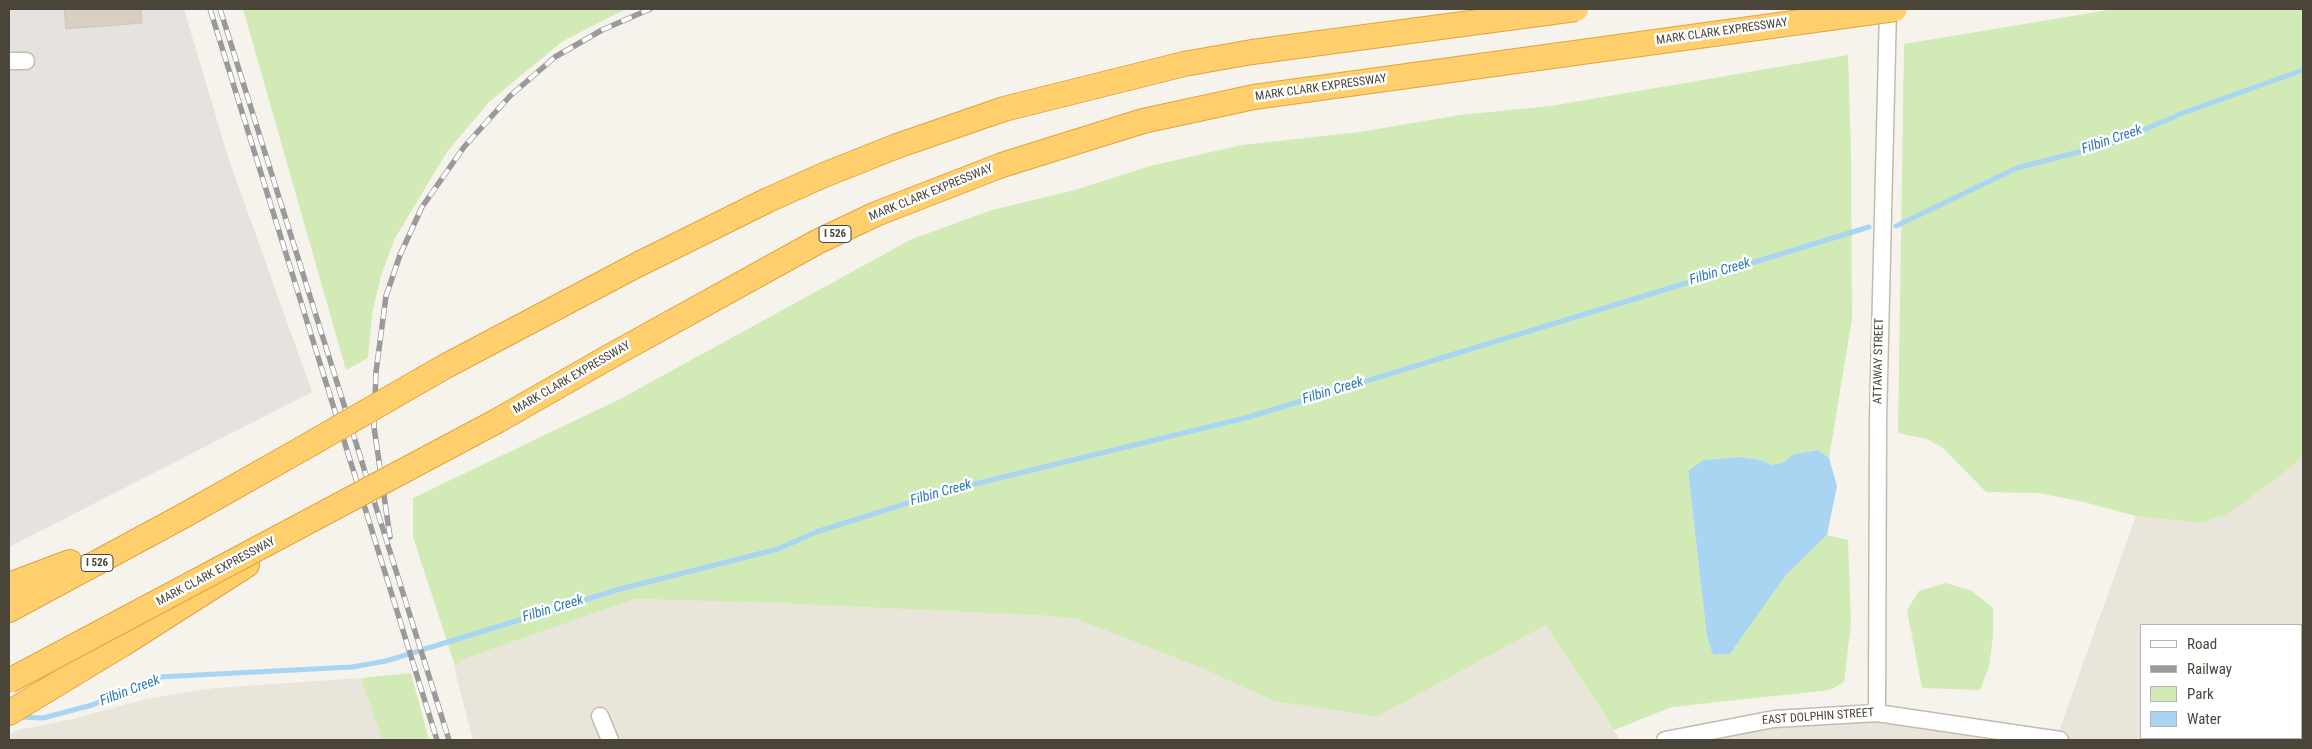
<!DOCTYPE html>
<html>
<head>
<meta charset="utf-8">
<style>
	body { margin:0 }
	#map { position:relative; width:2312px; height:749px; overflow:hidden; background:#f6f3ec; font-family:"Roboto Condensed",sans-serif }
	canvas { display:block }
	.frame { position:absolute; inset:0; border:10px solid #4b4439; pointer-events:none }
	.legend { position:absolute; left:2140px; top:624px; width:162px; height:115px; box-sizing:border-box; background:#fff; border:1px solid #b7b4b0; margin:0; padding:6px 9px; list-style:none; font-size:15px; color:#4b4439 }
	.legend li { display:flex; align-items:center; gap:10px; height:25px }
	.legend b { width:25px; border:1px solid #b7b4b0 }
</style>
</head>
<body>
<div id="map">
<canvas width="2312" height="749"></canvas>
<div class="frame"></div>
<ul class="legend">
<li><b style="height:6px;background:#fff"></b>Road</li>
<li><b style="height:6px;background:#9a9a9a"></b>Railway</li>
<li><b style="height:14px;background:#d2eab5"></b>Park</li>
<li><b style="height:14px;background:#a9d4f2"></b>Water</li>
</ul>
</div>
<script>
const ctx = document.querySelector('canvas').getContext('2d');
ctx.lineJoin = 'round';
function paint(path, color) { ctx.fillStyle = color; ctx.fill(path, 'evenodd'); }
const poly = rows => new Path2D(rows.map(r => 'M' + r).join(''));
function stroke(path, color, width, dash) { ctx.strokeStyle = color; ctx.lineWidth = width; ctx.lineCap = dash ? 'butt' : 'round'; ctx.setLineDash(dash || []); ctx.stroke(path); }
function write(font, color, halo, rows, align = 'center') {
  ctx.font = font + ' "Roboto Condensed",sans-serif'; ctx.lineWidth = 5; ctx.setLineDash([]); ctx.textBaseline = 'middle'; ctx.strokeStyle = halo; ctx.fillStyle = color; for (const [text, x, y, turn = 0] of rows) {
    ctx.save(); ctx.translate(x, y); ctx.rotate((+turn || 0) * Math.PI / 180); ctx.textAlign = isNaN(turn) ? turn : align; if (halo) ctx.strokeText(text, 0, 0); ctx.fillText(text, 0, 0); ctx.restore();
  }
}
const residential = poly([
	[2303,455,2303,740,1665,740,1877,713,2056,739,2136,516,2199,523,2227,515,2294,465],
	[2141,625,2301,625,2301,738,2141,738],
	[635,599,775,603,1051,616,1076,619,1206,670,1274,701,1377,717,1546,625,1620,740,473,740,456,675,455,666,461,660],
	[361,678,382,740,9,740,9,735,18,730,73,719,146,699,215,688]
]);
const industrial = poly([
	[9,9,184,9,228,157,312,392,9,547]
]);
const green = poly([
	[243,9,626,9,563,41,540,60,489,102,447,152,394,240,381,276,372,314,368,358,346,370],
	[2115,9,2303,9,2303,455,2294,465,2227,515,2199,523,2136,516,2084,502,2038,493,1986,492,1943,448,1927,439,1898,433,1904,44],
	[1848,55,1851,152,1852,319,1829,458,1818,450,1794,454,1784,462,1772,465,1761,460,1740,457,1703,460,1688,471,1707,637,1713,655,1730,654,1786,575,1827,535,1848,540,1851,623,1844,682,1830,690,1672,707,1614,730,1546,625,1377,717,1274,701,1206,670,1076,619,1051,616,775,603,635,599,461,660,455,666,413,537,413,498,620,399,912,239,992,210,1075,190,1150,166,1242,145,1359,132,1460,115,1551,106],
	[1946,583,1972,591,1993,608,1993,637,1989,667,1980,690,1922,688,1907,610,1919,591],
	[411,673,429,740,382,740,361,678]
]);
const water = poly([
	[1818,450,1829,458,1837,486,1827,535,1786,575,1730,654,1713,655,1707,637,1688,471,1703,460,1740,457,1761,460,1772,465,1784,462,1794,454]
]);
const stream = poly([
	[1896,226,2017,168,2113,143,2183,113,2303,70],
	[18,717,43,718,92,705,159,677,352,667,386,661,620,589,778,549,816,532,946,491,1249,417,1869,227]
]);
const building = poly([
	[64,9,141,9,142,23,66,29,64,9]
]);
const minor = poly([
	[9,61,26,61],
	[1877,713,1878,420,1888,9],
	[600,716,610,740],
	[1665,740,1774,719,1877,713,2060,740]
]);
const highway = poly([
	[9,585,70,562],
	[9,610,185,515,300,450],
	[9,713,123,644,247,565]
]);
const rail = poly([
	[210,9,437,740],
	[220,9,449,740],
	[390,537,374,427,376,372,386,296,400,255,422,207,464,147,510,96,555,57,602,30,650,9]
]);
const highwayBridge = poly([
	[300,450,444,367,637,265,768,200,824,175,897,146,1004,109,1184,64,1252,52,1576,9],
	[9,681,497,421,609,357,817,242,876,214,1002,165,1143,121,1254,97,1895,9]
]);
const shields = [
	[835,234,32],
	[97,563,32]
];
const shieldNames = [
	["I 526",835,234],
	["I 526",97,563]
];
const streetNames = [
	["MARK CLARK EXPRESSWAY",1722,32,-8],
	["MARK CLARK EXPRESSWAY",1321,88,-8],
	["MARK CLARK EXPRESSWAY",931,193,-22],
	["ATTAWAY STREET",1879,361,-89],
	["MARK CLARK EXPRESSWAY",572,378,-30],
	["MARK CLARK EXPRESSWAY",216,572,-28],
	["EAST DOLPHIN STREET",1818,717,-4]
];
const waterNames = [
	["Filbin Creek",2112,140,-19],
	["Filbin Creek",1720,272,-17],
	["Filbin Creek",1333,391,-17],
	["Filbin Creek",941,493,-16],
	["Filbin Creek",553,609,-17],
	["Filbin Creek",130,691,-21]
];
paint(residential, '#eae5da');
paint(industrial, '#e6e2dd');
paint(green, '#d2eab5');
paint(water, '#a9d4f2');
stroke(stream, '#a9d4f2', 5);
paint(building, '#d8cfc1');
stroke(building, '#d3c7b4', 1);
stroke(minor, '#c2bbae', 19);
stroke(highway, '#e0a43c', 26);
stroke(minor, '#fff', 16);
stroke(highway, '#ffcf6e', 24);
stroke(rail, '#9a9a9a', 5.5);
stroke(rail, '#fff', 4, [11]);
stroke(highwayBridge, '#e0a43c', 26, []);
stroke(highwayBridge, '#ffcf6e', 24);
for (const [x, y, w] of shields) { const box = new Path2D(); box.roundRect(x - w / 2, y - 8.5, w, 17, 4); ctx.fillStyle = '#fff'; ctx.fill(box); stroke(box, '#4b4439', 1); }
write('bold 11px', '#4b4439', null, shieldNames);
write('12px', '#4b4439', '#fff', streetNames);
write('italic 14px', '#2e7ab2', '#fff', waterNames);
</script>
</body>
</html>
